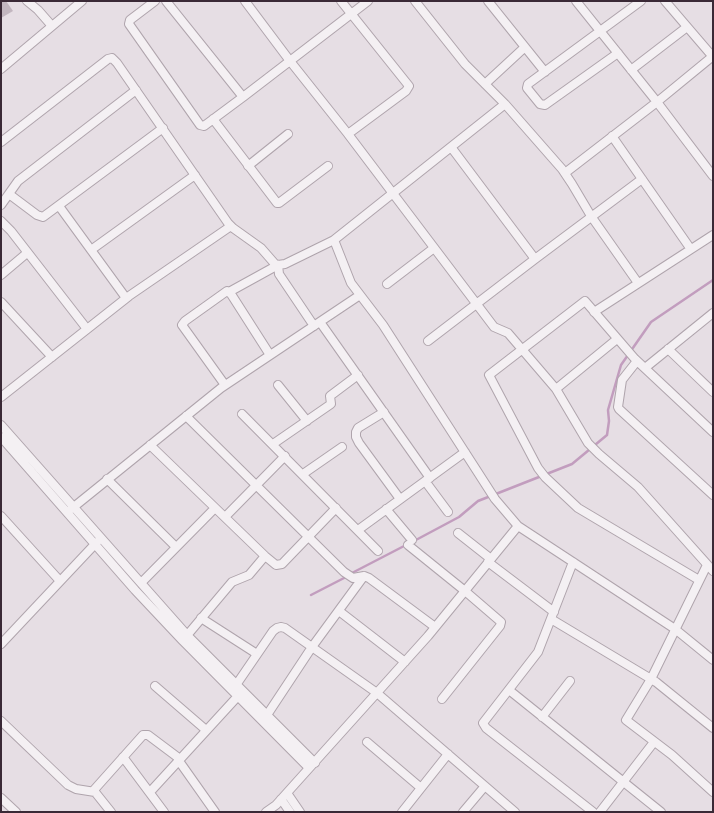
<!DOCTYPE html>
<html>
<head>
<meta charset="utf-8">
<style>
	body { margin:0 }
	#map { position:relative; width:714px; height:813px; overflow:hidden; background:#e6dee4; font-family:Overpass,sans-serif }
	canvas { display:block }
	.frame { position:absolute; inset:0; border:2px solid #3a2936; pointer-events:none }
</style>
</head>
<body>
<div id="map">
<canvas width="714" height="813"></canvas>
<div class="frame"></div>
</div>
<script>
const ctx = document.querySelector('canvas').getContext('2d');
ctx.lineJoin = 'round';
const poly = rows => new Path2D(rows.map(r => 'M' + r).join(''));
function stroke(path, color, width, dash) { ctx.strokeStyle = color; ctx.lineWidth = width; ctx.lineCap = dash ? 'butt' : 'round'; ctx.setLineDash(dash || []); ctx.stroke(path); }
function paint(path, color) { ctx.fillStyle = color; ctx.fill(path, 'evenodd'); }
const stream = poly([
	[414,541,459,517,478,501,572,464,607,435,609,421,608,410,621,365,651,322,713,280],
	[350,574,406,545],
	[311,595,346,577]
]);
const building = poly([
	[1,1,6,1,13,11,1,18]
]);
const minor = poly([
	[27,1,38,10,52,26],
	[155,1,130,20,129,24,200,125,204,126,243,97],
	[166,1,243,97,368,1],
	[245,1,290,61,348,134,494,327,508,333,556,389,588,443,599,454,638,487,713,571],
	[341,1,409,86,406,91,348,134],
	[415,1,465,64,505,104,562,169,572,184,591,216,638,283],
	[488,1,545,72],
	[576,1,657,102,713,56],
	[665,1,713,57],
	[618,53,545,105,540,104,527,88,528,84,641,1],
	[1,69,82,1],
	[631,70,687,27],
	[485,84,525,47],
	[505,104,334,240,351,283,383,325,495,499,518,526,675,629,713,660],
	[213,119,277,203,279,203,328,166],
	[612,136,690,248],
	[1,142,108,59,112,58,117,63,228,223,233,228,261,248,275,264,278,265,285,264,334,240],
	[451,147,535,259],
	[248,166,288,134],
	[565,173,657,102,713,176],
	[9,194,37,215,43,217,163,128],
	[1,205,18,181,136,90],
	[59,206,126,298],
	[1,221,11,231,87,329],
	[91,250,195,175],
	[1,275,27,253],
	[387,284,434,248],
	[229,292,278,265,279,274,314,326],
	[1,302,52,357],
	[594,312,713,235],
	[320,322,430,478],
	[428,341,535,259,642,179],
	[668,349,713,392],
	[637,361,622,380,618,407,619,409,713,495],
	[645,368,713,313],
	[225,385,182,325,185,321,227,291,231,294,270,355],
	[278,385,307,421],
	[556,389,617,339],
	[1,397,129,296,231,226],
	[384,412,358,428,356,432,356,437,359,443,400,499],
	[242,414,378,551],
	[186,416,344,572,353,578,364,576,369,578,435,627],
	[1,425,187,635,315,763],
	[1,437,135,590,183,641,309,768],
	[273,444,331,404,330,396,358,375],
	[150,445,265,556,276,565,282,564,336,508],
	[303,474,342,447],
	[107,479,176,547],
	[425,481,448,512],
	[386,509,412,540],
	[70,510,221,388,360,295],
	[1,516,60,581],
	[225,517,285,456],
	[358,530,465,452],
	[458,533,491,559],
	[408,545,465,591,501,622,500,626,442,699],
	[488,562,554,612],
	[573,562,538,652,483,723,486,728,593,812],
	[707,565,651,679,626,720,672,755,713,792],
	[699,580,578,508,545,477,538,468,489,375,585,301,635,359,713,432],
	[141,583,215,508],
	[339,611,405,662],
	[201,618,257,654],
	[551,619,656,682,713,728],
	[184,639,232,582,249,575,265,556],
	[1,644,97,542],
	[155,686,206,730],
	[234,688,273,631,277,628,281,627,285,628,377,693,515,812],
	[509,690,661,812],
	[267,715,312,647,364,576],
	[542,717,570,681],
	[1,721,68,785,76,789,95,792,111,812],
	[367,742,421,788],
	[123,757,164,812],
	[179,761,215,812],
	[93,791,143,735,148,735,180,759],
	[150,792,238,696],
	[287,793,300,812],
	[1,798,16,812],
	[281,799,290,812],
	[266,812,276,805,428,636,518,526],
	[402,812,448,754],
	[463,812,485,786],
	[600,812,654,742]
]);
stroke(stream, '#c29dbe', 2.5);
paint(building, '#c2b6bf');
stroke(minor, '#afa4ac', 10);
stroke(minor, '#f4f0f3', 8);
</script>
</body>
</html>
